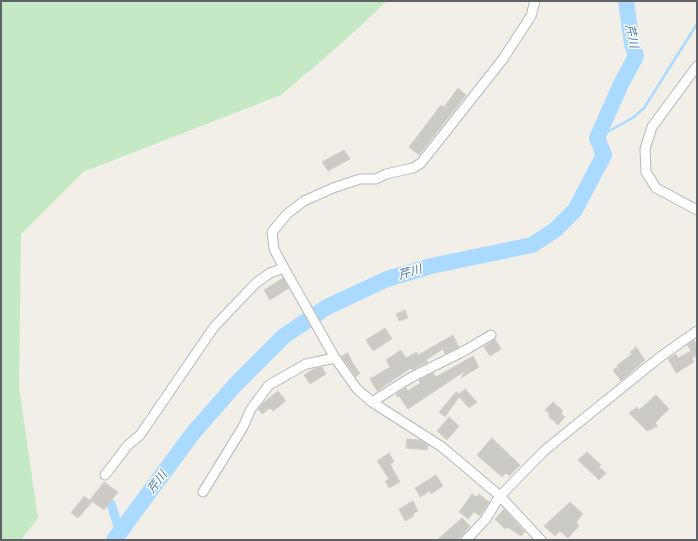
<!DOCTYPE html>
<html>
<head>
<meta charset="utf-8">
<style>
	body { margin:0 }
	#map { position:relative; width:698px; height:541px; overflow:hidden; background:#f1efe8; font-family:"Exo 2",sans-serif }
	canvas { display:block }
	.frame { position:absolute; inset:0; border:2px solid #5f6368; pointer-events:none }
</style>
</head>
<body>
<div id="map">
<canvas width="698" height="541"></canvas>
<div class="frame"></div>
</div>
<script>
const ctx = document.querySelector('canvas').getContext('2d');
ctx.lineJoin = 'round';
function paint(path, color) { ctx.fillStyle = color; ctx.fill(path, 'evenodd'); }
const poly = rows => new Path2D(rows.map(r => 'M' + r).join(''));
function stroke(path, color, width, dash) { ctx.strokeStyle = color; ctx.lineWidth = width; ctx.lineCap = dash ? 'butt' : 'round'; ctx.setLineDash(dash || []); ctx.stroke(path); }
function write(font, color, halo, rows, align = 'center') {
  ctx.font = font + ' "Exo 2","Noto Sans JP",sans-serif'; ctx.lineWidth = 3; ctx.setLineDash([]); ctx.textBaseline = 'middle'; ctx.strokeStyle = halo; ctx.fillStyle = color; for (const [text, x, y, turn = 0] of rows) {
    ctx.save(); ctx.translate(x, y); ctx.rotate((+turn || 0) * Math.PI / 180); ctx.textAlign = isNaN(turn) ? turn : align; if (halo) ctx.strokeText(text, 0, 0); ctx.fillText(text, 0, 0); ctx.restore();
  }
}
const green = poly([
	[1,1,387,1,343,42,281,95,83,172,21,234,19,387,38,518,21,540,1,540]
]);
const stream = poly([
	[597,138,634,117,644,108,697,24]
]);
const canal = poly([
	[111,504,120,532]
]);
const river = poly([
	[114,540,193,433,236,384,284,336,327,307,387,279,431,266,532,245,555,230,575,210,604,155,597,138,621,84,636,56,632,44,626,1]
]);
const building = poly([
	[458,88,466,95,419,155,409,147,441,105,444,107,458,88],
	[344,150,350,159,328,171,322,162,344,150],
	[283,278,289,288,270,300,264,290,283,278],
	[405,310,408,318,399,321,396,314,405,310],
	[385,328,392,339,373,351,366,340,385,328],
	[453,335,459,347,445,354,443,349,426,360,428,362,412,370,411,368,377,391,370,379,390,367,386,360,401,350,406,358,416,352,418,355,453,335],
	[495,339,501,349,490,356,484,347,495,339],
	[694,340,697,345,697,360,695,356,692,358,694,362,676,373,668,359,676,354,678,358,691,351,687,345,694,340],
	[636,347,645,360,621,381,613,370,618,367,617,365,632,354,630,352,636,347],
	[348,353,353,364,360,373,356,377,341,356,348,353],
	[473,356,479,367,461,378,465,371,408,409,399,396,397,397,396,394,406,388,408,391,420,383,419,380,433,373,436,377,473,356],
	[322,367,326,374,310,384,304,375,313,369,322,367],
	[465,389,477,402,469,408,459,397,445,417,439,412,456,392,459,394,465,389],
	[278,391,286,401,273,411,270,408,262,414,258,409,263,403,278,391],
	[656,395,669,409,655,423,658,426,647,431,629,413,637,407,639,410,656,395],
	[553,402,563,411,561,413,565,417,558,425,548,416,550,414,545,410,553,402],
	[449,417,459,426,447,440,437,431,449,417],
	[492,438,520,465,509,476,506,473,502,477,477,455,492,438],
	[407,439,420,440,428,445,427,450,406,448,407,439],
	[587,452,601,465,599,467,606,473,599,480,578,460,587,452],
	[389,453,394,462,390,464,400,482,389,488,385,481,389,479,377,461,389,453],
	[436,475,443,486,431,494,430,491,420,497,415,488,436,475],
	[104,482,118,492,104,510,90,500,104,482],
	[472,494,477,497,479,494,489,502,480,516,474,512,468,519,459,512,472,494],
	[84,496,92,502,78,518,71,513,84,496],
	[413,501,418,511,413,514,414,516,405,521,399,509,413,501],
	[570,502,583,514,576,522,579,526,568,538,560,531,555,536,544,526,570,502],
	[504,509,525,532,521,536,507,527,505,529,495,519,504,509],
	[462,518,470,526,458,540,437,540,462,518]
]);
const street = poly([
	[535,1,531,16,503,59,421,163,413,168,386,174,376,179,360,179,333,188,304,201,287,214,272,232,274,249,284,268,335,358,357,389,372,402,442,447,500,496,541,540],
	[697,66,652,127,645,149,646,172,656,188,697,210],
	[372,402,410,378,464,351,491,335],
	[105,475,128,445,140,435,214,327,256,283,270,273,284,268],
	[203,492,243,427,251,409,269,385,306,364,335,358],
	[466,540,485,520,500,496,545,450,660,357,697,331]
]);
const waterNames = [
	["芹川",632,36,78],
	["芹川",410,272,-16],
	["芹川",157,482,-53]
];
paint(green, '#c5e8c5');
stroke(stream, '#aadaff', 2.5);
stroke(canal, '#aadaff', 9);
stroke(river, '#aadaff', 16);
paint(building, '#cccac5');
stroke(building, '#d6d1c6', 1);
stroke(street, '#b5b8bc', 11);
stroke(street, '#fff', 9);
write('italic 12px', '#4174aa', '#fff', waterNames);
</script>
</body>
</html>
